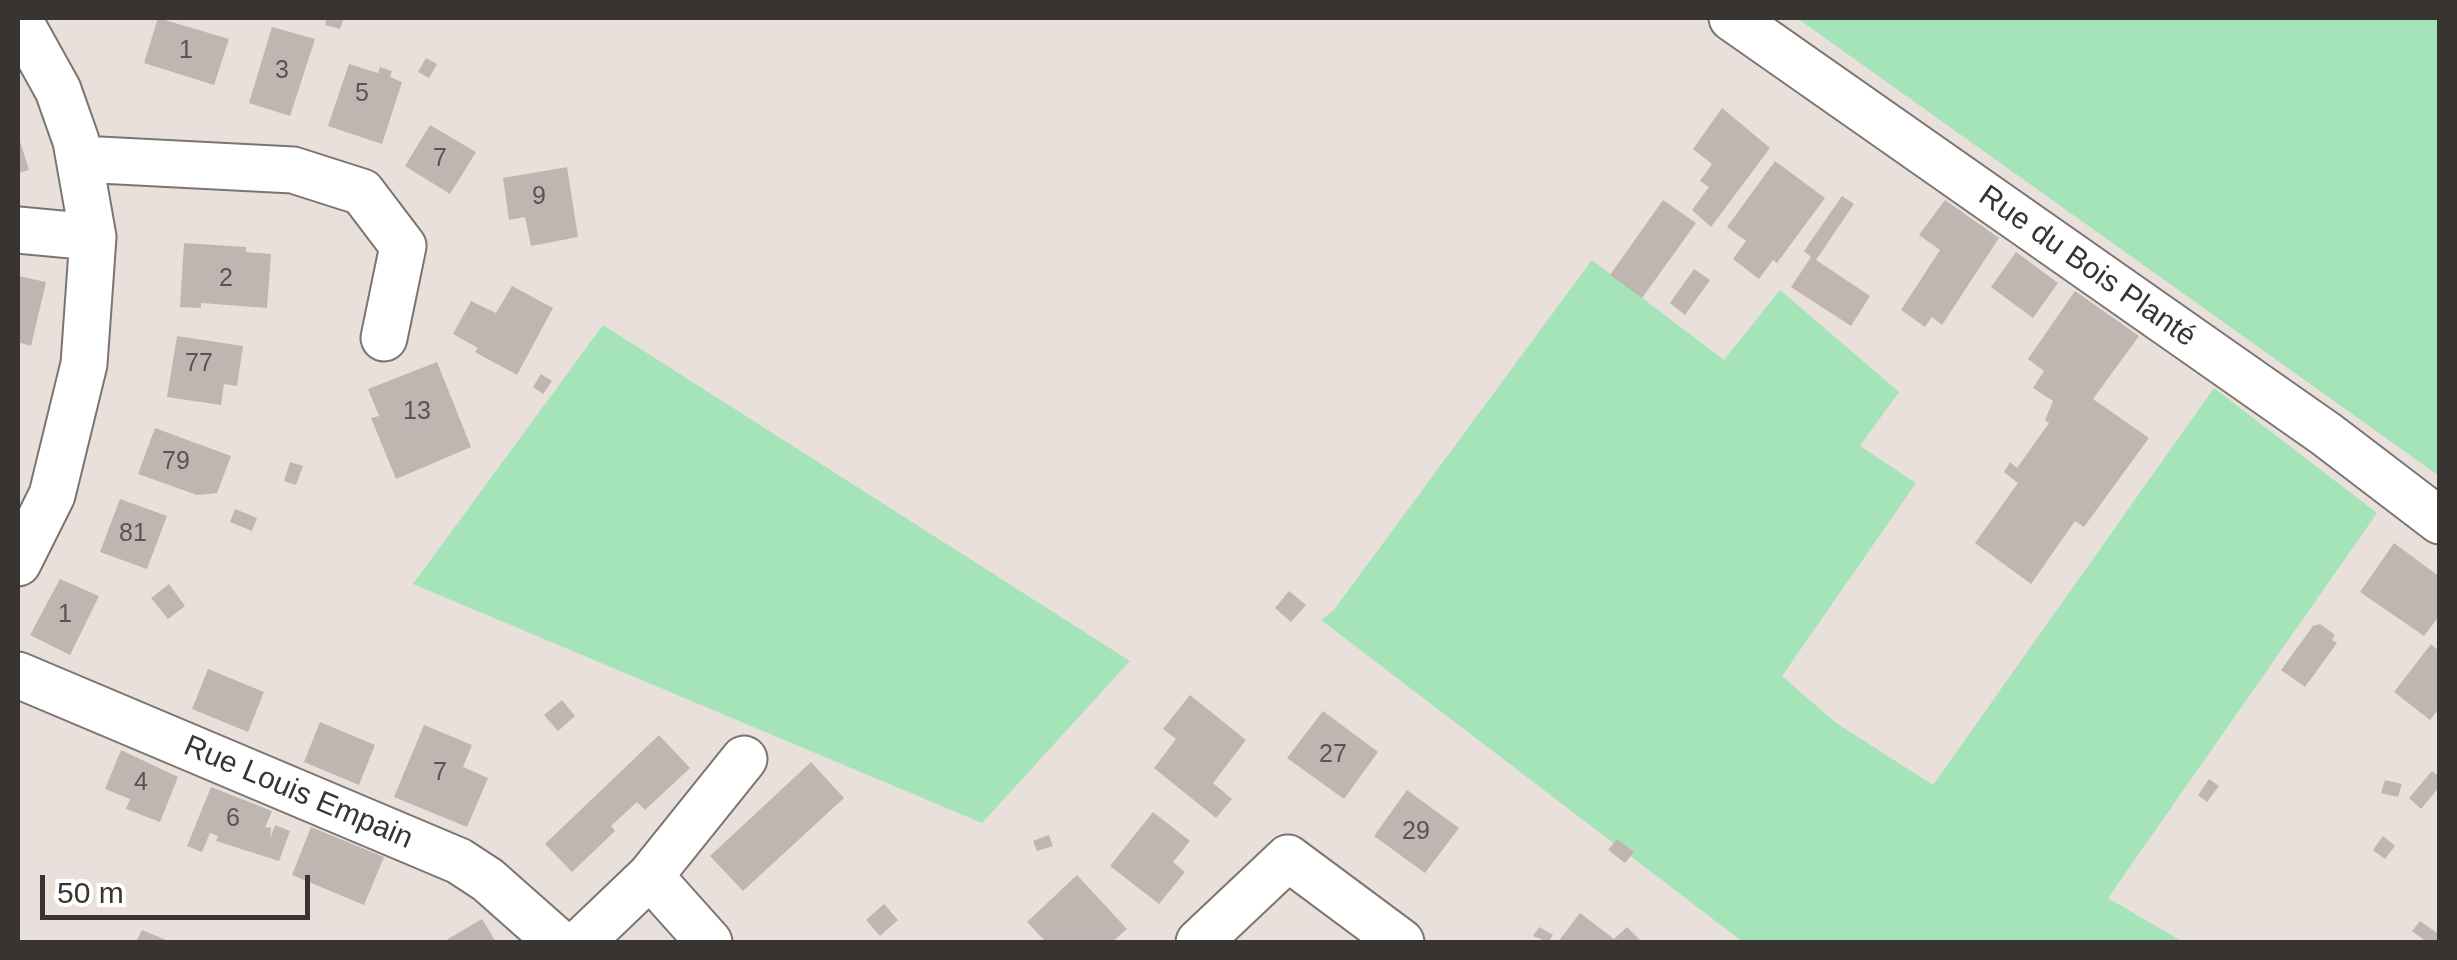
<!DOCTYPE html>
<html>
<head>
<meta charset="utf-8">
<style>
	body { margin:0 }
	#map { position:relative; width:2457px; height:960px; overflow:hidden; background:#e9e0db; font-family:Arial,sans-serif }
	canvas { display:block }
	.frame { position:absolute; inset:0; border:20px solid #373432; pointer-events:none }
	.scale { position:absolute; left:40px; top:875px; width:270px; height:45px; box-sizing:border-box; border:5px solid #373432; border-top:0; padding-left:12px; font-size:30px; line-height:35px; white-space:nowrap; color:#373432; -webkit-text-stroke:8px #fff; paint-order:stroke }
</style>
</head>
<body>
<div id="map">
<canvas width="2457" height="960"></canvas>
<div class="frame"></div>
<div class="scale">50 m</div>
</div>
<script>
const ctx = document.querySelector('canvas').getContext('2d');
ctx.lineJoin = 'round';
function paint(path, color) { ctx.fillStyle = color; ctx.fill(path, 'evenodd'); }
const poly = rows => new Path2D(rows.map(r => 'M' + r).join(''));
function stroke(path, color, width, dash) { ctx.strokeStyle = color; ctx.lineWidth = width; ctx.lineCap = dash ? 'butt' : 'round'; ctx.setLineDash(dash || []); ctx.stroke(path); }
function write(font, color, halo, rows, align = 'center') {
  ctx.font = font + ' Arial,sans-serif'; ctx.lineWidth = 9; ctx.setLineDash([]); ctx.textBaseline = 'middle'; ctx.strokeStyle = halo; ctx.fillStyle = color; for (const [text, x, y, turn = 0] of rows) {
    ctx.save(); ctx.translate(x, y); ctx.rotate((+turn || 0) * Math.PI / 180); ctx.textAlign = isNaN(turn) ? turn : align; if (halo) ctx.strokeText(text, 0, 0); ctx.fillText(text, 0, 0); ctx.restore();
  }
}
const green = poly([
	[1797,18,2439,18,2439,476],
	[1592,260,1724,360,1780,290,1899,392,1860,446,1916,483,1782,676,1836,723,1933,785,2214,388,2377,513,2108,898,2183,942,1743,942,1321,620,1333,611],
	[603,325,1130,661,982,823,413,584]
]);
const building = poly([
	[158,18,229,39,214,85,144,63],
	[327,18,344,18,340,29,325,25],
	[272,27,315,39,290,116,249,103],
	[426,58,437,64,429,78,418,72],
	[349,64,378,73,380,67,392,71,390,77,402,82,382,144,328,126],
	[1722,108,1770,148,1711,227,1692,210,1709,187,1700,181,1712,164,1693,149],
	[430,125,476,152,450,194,405,166],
	[18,135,29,170,18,173],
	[1775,161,1825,198,1777,263,1773,260,1759,279,1733,259,1746,241,1727,227],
	[567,167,578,237,531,246,525,217,509,220,503,178],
	[1842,196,1854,204,1816,260,1870,296,1851,326,1791,287,1811,257,1804,251],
	[1663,200,1696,223,1642,298,1610,275],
	[1945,200,1999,238,1942,325,1932,317,1925,327,1901,310,1940,250,1919,235],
	[184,243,246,247,246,252,271,254,267,308,201,303,201,308,180,307],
	[2016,252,2058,283,2033,318,1991,287],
	[1694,269,1710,280,1685,315,1670,303],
	[18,276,46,282,31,346,18,342],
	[512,286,553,308,517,375,475,352,478,348,453,334,471,301,496,313],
	[2075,291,2139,336,2093,399,2149,438,2084,527,2075,521,2031,584,1975,543,2018,483,2004,472,2010,462,2017,468,2049,423,2045,420,2053,401,2033,388,2044,371,2028,359],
	[177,336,243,346,237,386,224,384,221,405,167,397],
	[437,362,471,447,396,479,371,418,379,416,368,389],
	[541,374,552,381,543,394,533,387],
	[155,428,231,456,217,493,197,495,138,474],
	[290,462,303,466,296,485,284,481],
	[120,499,167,516,147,569,100,552],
	[235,509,257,518,252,531,230,522],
	[2394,543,2440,577,2440,615,2424,636,2360,592],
	[60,579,99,596,70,655,30,635],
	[169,584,185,606,168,619,151,598],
	[1289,591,1306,605,1291,622,1275,608],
	[2320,624,2335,635,2332,640,2337,643,2305,687,2281,670,2313,626],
	[2431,644,2440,652,2440,707,2430,720,2394,692],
	[208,669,264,692,248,732,192,709],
	[1190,695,1246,740,1213,783,1232,799,1216,818,1154,768,1176,739,1163,729],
	[562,700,575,716,558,731,544,715],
	[1323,711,1378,752,1344,799,1287,758],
	[320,722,375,745,359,785,304,762],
	[424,725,472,745,463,767,488,778,467,827,394,797],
	[659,735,690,768,645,810,637,802,611,826,615,831,572,872,545,844],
	[121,750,178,777,160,822,126,809,130,799,105,789],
	[811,762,844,798,743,891,710,856],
	[2432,771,2440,777,2440,786,2421,809,2409,798],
	[2209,779,2219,786,2207,802,2198,795],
	[2385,780,2402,784,2398,797,2381,793],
	[211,787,272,811,265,828,271,827,270,839,275,825,290,831,279,861,216,841,218,836,210,833,202,852,187,846],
	[1407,790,1459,828,1425,873,1374,836],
	[1153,812,1190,841,1173,862,1185,872,1159,904,1110,866],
	[311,827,384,857,364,905,292,875],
	[1049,835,1053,846,1037,851,1033,841],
	[2383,836,2395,846,2385,859,2373,850],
	[1617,839,1634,852,1625,863,1608,850],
	[1077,875,1127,929,1112,942,1046,942,1027,922],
	[884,904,898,920,880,936,866,920],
	[1580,913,1614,939,1627,927,1642,942,1558,942],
	[482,919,496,942,443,942],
	[2420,921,2440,935,2440,942,2427,942,2412,931],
	[1539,927,1553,935,1548,942,1533,936],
	[142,930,171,942,136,942]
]);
const minor = poly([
	[1732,18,2326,434,2440,521],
	[80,159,293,170,362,192,403,246,384,338],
	[18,230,93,237],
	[18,563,52,495,84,364,93,237,76,141,58,90,18,18],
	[18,675,459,861,488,880,558,942],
	[650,876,709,942],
	[581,942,650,876,744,759],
	[1199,942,1288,858,1401,942]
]);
const numberNames = [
	["1",186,51],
	["3",282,71],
	["5",362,94],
	["7",440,159],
	["9",539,197],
	["2",226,279],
	["77",199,364],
	["13",417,412],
	["79",176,462],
	["81",133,534],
	["1",65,615],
	["27",1333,755],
	["7",440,773],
	["4",141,783],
	["6",233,819],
	["29",1416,832]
];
const streetNames = [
	["Rue du Bois Planté",2087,267,35],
	["Rue Louis Empain",298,793,23]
];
paint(green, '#a4e4b8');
paint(building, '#bfb6b1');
stroke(minor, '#7c746f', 49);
stroke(minor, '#fff', 45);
write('25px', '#595452', null, numberNames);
write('30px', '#373432', '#fff', streetNames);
</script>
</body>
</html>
